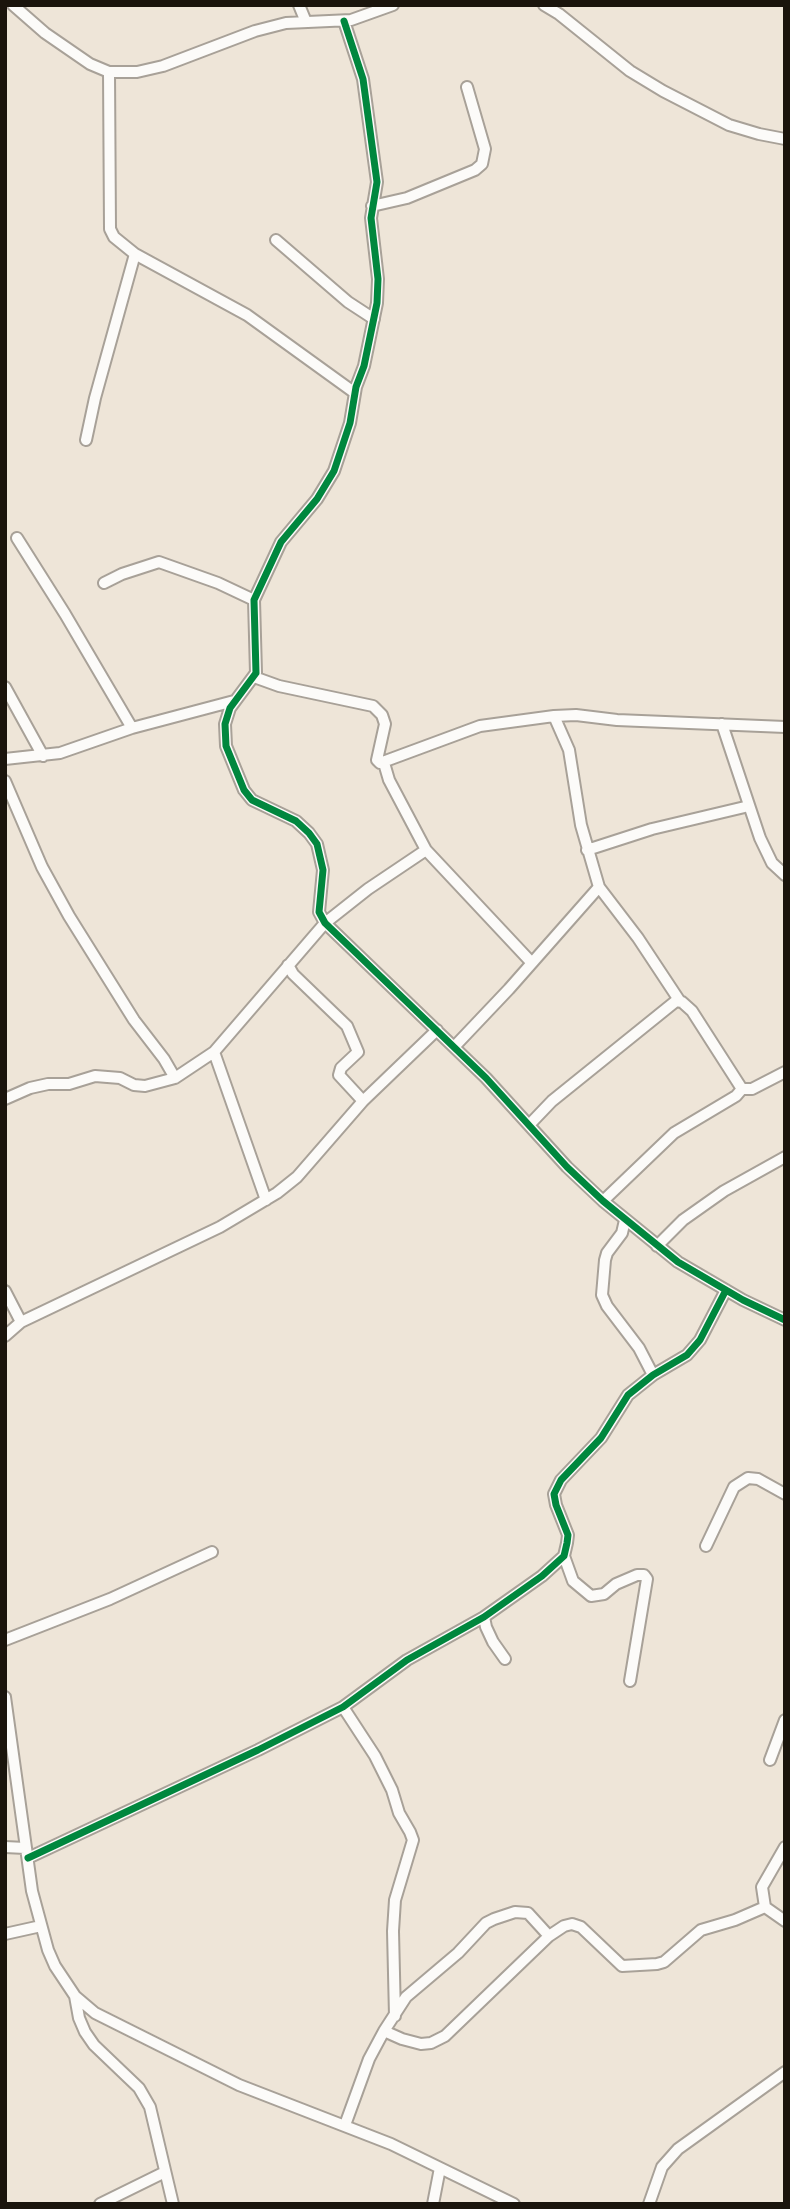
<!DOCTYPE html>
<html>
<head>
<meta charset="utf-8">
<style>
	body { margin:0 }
	#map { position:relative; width:790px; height:2209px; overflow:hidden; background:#eee5d8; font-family:"Sofia Sans Condensed",sans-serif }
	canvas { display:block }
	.frame { position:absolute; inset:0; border:7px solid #1a140c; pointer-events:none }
</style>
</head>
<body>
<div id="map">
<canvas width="790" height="2209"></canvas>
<div class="frame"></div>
</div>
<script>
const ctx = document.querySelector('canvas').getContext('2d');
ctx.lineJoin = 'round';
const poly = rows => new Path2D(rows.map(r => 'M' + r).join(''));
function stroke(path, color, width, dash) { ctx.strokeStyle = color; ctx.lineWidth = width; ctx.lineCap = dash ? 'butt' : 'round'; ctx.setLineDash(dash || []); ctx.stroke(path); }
const minor = poly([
	[13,5,45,33,90,64,109,72,137,72,163,66,255,31,286,23,351,20,393,5],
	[299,5,306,22],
	[544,5,559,14,630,71,663,91,729,125,759,134,785,139],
	[344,21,363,79,377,182,371,218,378,279,377,303,364,366,356,387,350,423,334,471,317,499,281,542,254,600,256,673,230,708,225,724,226,746,244,790,252,800,296,821,309,833,317,844,323,870,319,912,325,923,486,1078,567,1167,603,1201,678,1262,743,1300,785,1320],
	[109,72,110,229,114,237,135,254,247,315,355,393],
	[372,206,407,198,475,170,482,164,485,149,467,87],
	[276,240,348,302,374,319],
	[86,440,95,398,135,254],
	[17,538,65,614,132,728],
	[104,583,122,574,159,562,218,583,254,600],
	[254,677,279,686,373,706,382,715,385,724,377,760,380,763,480,726,554,716,576,715,617,720,785,727],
	[5,687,43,756],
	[554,716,569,750,581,825,599,887,638,938,679,1000],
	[722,724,760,838,772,863,785,875],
	[5,759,60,753,132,728,234,701],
	[384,763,389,780,426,850,531,962],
	[5,781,42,867,69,916,134,1020,164,1059,175,1078],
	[587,850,652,829,749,806],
	[288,965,293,974,347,1026,358,1052,341,1068,339,1075,363,1101],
	[454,1047,509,989,599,887],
	[214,1052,266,1200],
	[5,1099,30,1088,48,1084,69,1084,95,1076,120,1078,134,1085,145,1086,175,1078,214,1052,325,923,368,889,426,850],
	[530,1124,552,1101,676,1001,682,1002,692,1011,742,1089,752,1089,785,1072],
	[603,1201,674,1133,736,1096,742,1089],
	[625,1220,622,1233,607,1253,605,1260,602,1295,607,1306,639,1348,653,1375],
	[657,1246,683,1220,724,1191,785,1157],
	[5,1291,21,1322],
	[5,1336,21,1322,220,1227,277,1193,297,1177,363,1101,437,1030],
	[706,1546,734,1487,748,1478,758,1479,785,1494],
	[564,1556,573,1581,591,1596,604,1594,616,1584,637,1575,644,1575,647,1579,630,1681],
	[484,1617,486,1627,493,1642,505,1659],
	[5,1640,110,1599,212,1552],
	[5,1697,32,1891,48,1950,55,1966,75,1996,95,2013,239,2085,391,2144,514,2204],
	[343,1707,375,1756,392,1790,399,1813,410,1832,413,1840,395,1900,393,1931,395,2016],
	[770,1760,785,1720],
	[5,1847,25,1848],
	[785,1847,762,1887,765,1907,785,1921],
	[28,1858,258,1750,343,1707,407,1660,484,1617,542,1576,564,1556,567,1543,568,1535,556,1505,554,1494,561,1480,601,1438,628,1395,653,1375,687,1355,700,1340,726,1290],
	[5,1934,41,1926],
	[75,1996,79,2018,85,2032,94,2045,139,2088,150,2107,173,2204],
	[384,2031,402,2039,421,2044,431,2043,445,2036,549,1936,564,1926,572,1924,581,1927,622,1966,657,1964,664,1962,701,1930,735,1920,765,1907],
	[345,2125,369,2059,384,2031,406,1997,458,1953,486,1923,494,1919,515,1912,528,1913,549,1936],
	[100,2204,165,2172],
	[433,2204,440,2168],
	[649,2204,662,2167,678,2149,785,2072]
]);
const cycleway = poly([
	[344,21,363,79,377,182,371,218,378,279,377,303,364,366,356,387,350,423,334,471,317,499,281,542,254,600,256,673,230,708,225,724,226,746,244,790,252,800,296,821,309,833,317,844,323,870,319,912,325,923,486,1078,567,1167,603,1201,678,1262,743,1300,785,1320],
	[28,1858,258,1750,343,1707,407,1660,484,1617,542,1576,564,1556,567,1543,568,1535,556,1505,554,1494,561,1480,601,1438,628,1395,653,1375,687,1355,700,1340,726,1290]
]);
stroke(minor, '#a8a198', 14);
stroke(minor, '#fcfbf9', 10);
stroke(cycleway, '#00873e', 7);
</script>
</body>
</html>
